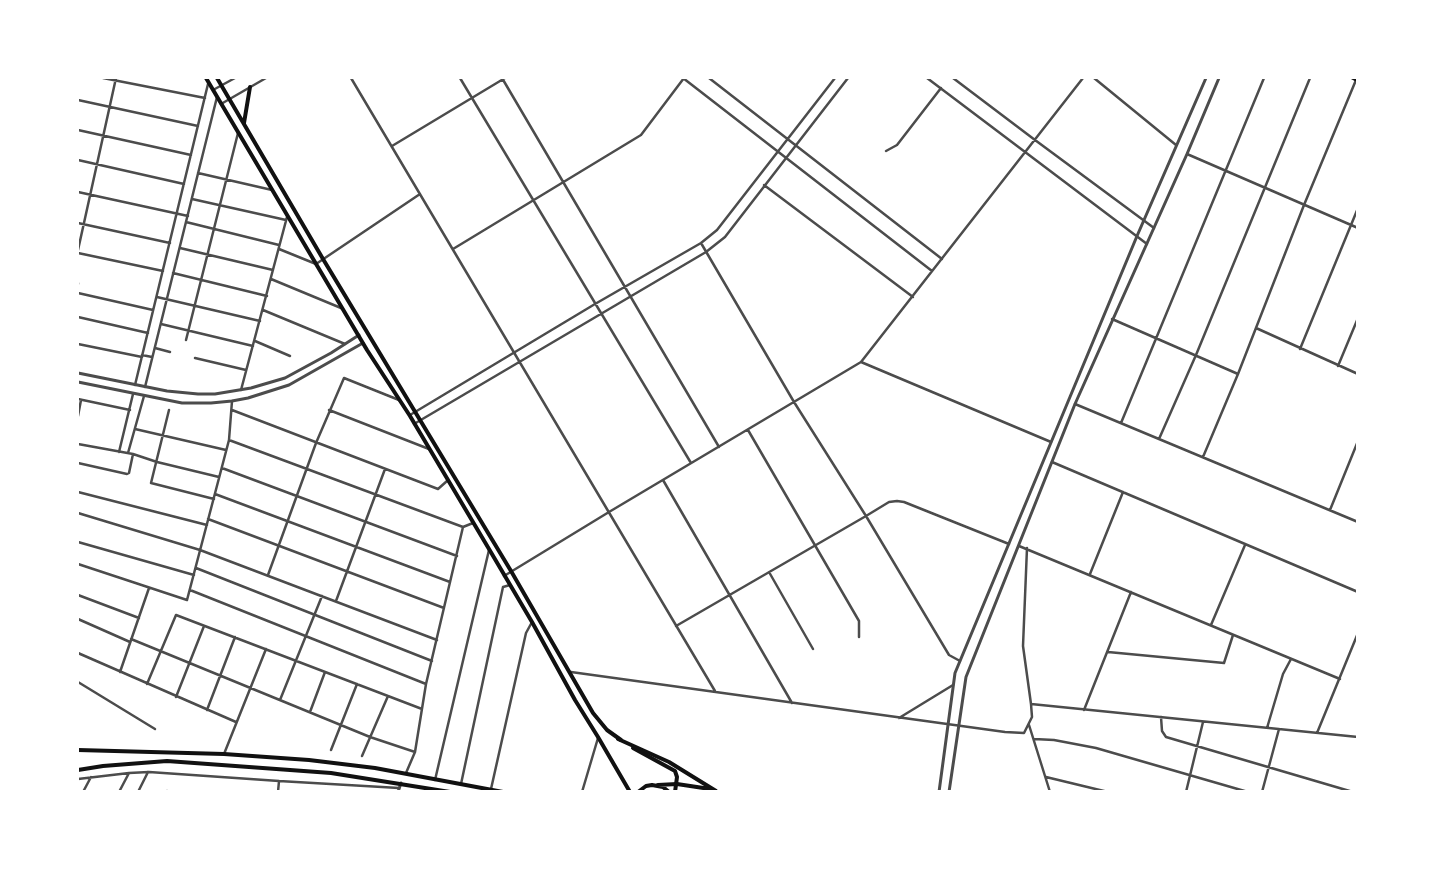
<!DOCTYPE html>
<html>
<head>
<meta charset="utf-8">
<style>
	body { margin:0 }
	#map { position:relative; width:1435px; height:869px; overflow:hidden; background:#fff; font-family:"Golos Text",sans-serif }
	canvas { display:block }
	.frame { position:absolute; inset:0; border:79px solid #fff; pointer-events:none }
</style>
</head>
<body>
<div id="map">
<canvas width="1435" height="869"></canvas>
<div class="frame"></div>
</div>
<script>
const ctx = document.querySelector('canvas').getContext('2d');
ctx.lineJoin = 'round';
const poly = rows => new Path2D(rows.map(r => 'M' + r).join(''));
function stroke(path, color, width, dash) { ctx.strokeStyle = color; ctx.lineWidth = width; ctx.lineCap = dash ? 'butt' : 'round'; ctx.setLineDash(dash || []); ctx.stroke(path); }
const minor = poly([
	[103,78,205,98],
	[351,78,715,691],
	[460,78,691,463],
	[502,78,719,447],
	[683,78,932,271],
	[709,78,942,259],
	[927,78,1147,244],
	[953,78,1035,140,1154,228],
	[1094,78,1176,145],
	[213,90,235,78],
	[78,100,198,126],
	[221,104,266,78],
	[78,130,191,155],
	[392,146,505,78],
	[886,151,897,145,941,88],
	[1187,154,1358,228],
	[78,160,184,184],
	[198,173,272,190],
	[764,185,913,297],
	[78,192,188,216],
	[192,199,286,220],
	[186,222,279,245],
	[78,223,170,243],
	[701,243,794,402,866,516,949,655,960,661],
	[180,248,273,270],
	[279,249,316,264,420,194],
	[453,249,641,135,684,78],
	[78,250,116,78],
	[78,253,163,271],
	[173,273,267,296],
	[271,279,341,308],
	[78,284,78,283],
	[78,293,153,310],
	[157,297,260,321],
	[263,310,345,344],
	[78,317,148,333],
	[1112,319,1238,374],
	[161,324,253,346],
	[1256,328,1358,374],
	[186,340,238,133],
	[255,341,290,356],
	[78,344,142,357],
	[155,348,170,352],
	[1300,349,1358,208],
	[142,355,152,357],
	[195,358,246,370],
	[861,362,1051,442],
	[1338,366,1358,318],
	[135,385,208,84],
	[145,387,217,97],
	[241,390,287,217],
	[78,399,130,410],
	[1075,404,1358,522],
	[169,410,151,483,214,499],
	[232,410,438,489,447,481],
	[329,410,429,449],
	[410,415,595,304,701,243,717,230,835,78],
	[78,416,81,400],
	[1121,423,1264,78],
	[414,424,706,252,725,237,848,78],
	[135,429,226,450],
	[748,430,859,621,859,637],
	[1159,439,1196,355,1310,78],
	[229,440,463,527,473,523],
	[78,444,133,454,157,462,219,477],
	[119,452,133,394],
	[128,453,144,396],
	[1203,457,1238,374,1304,205,1356,80],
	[1052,462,1358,592],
	[78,463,127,474,129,473,133,454],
	[222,468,457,556],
	[663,480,792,703],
	[78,492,207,525],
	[215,494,450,582],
	[1330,510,1358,441],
	[78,513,200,550,437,640],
	[208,519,444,608],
	[78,542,194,575],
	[1019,546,1340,679],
	[78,564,187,600,229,440,232,401],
	[196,568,432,661],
	[769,572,813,649],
	[1090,574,1123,492],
	[268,575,316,443,344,378,399,400],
	[504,576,609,512,861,362,1083,78],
	[190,590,426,684],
	[78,595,139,618],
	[336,601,385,469],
	[78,619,130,642],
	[1211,625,1245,545],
	[676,626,866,516,889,502,897,501,904,502,1009,544],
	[131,639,370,737,415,752],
	[1108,652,1224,663,1233,635],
	[78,653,236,722],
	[120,672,149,588],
	[571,672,1005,732,1024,733,1032,717,1031,704,1023,646,1027,548],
	[78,682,155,729],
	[147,684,176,615,422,709],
	[176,697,204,626],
	[280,700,322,596],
	[1031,704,1358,737],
	[207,710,235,637],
	[1084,710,1131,592],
	[310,712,325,672],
	[1161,717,1162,731,1166,737,1353,792],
	[899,718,953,685],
	[1029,725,1050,792],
	[1267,728,1283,674,1291,659],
	[1317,733,1358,633],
	[1034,739,1054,740,1096,748,1248,792],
	[331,750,357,684],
	[224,754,266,649],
	[362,756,388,696],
	[406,773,415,752,426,684,463,527],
	[1046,777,1108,792],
	[78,779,129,773],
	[435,780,489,550],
	[461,784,503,587,510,585],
	[491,789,526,633,532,622],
	[83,792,91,777],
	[119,792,129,773,149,772,279,781],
	[138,792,148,772],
	[167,792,167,791],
	[278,792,279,781,399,788],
	[582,792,598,738],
	[1186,792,1203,722],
	[1262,792,1279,729]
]);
const tertiary = poly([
	[78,373,167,391,198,394,215,394,251,388,285,378,331,353,359,335],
	[78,382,182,403,211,403,232,401,248,398,289,385,363,343],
	[398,792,401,783],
	[939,792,955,673,1137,236,1206,78],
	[949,792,966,677,1075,404,1187,154,1219,78]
]);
const secondary = poly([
	[1352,78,1358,81]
]);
const primary = poly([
	[206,78,367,350,410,416,489,549,532,622,575,700,598,737,630,792],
	[217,78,323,259,511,571,593,713,607,730,621,740],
	[244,123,250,87],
	[633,748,675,771,677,777,675,792]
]);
const trunk = poly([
	[618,739,669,762,716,791],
	[78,750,224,754,309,760,375,768,503,792],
	[78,770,103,766,167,761,331,773,450,792],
	[658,785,677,784,710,789],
	[638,792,646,786,652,785,663,787,669,792]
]);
stroke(minor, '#4c4c4c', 2.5);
stroke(tertiary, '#4c4c4c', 3);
stroke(secondary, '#111', 3);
stroke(primary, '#111', 4);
stroke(trunk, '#111', 4);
</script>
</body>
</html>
